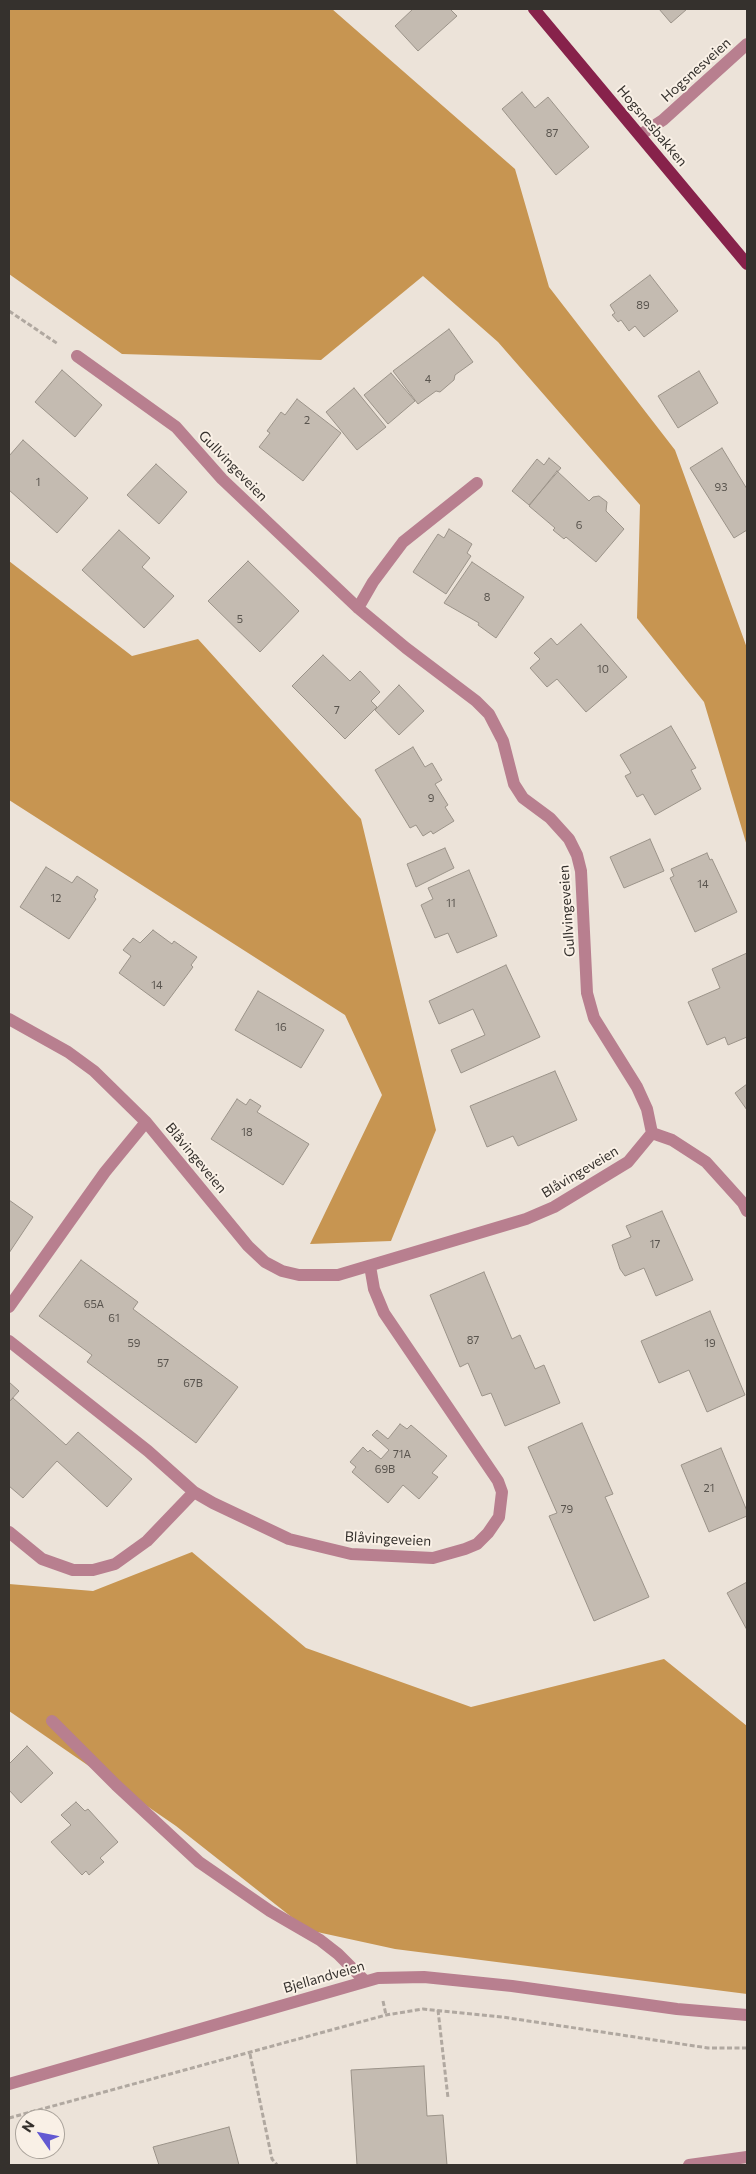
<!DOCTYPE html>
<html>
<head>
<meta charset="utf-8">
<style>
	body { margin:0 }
	#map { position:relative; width:756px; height:2174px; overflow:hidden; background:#ece3d9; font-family:Commissioner,sans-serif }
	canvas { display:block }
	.frame { position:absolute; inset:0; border:10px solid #35312d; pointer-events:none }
	.north { position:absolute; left:15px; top:2109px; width:50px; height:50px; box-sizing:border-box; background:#f9f0e6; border:1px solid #aba49c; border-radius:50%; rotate:303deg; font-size:14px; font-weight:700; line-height:20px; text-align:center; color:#35312d }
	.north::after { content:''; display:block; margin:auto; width:18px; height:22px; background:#6359d2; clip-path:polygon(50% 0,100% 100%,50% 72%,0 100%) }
</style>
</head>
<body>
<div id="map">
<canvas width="756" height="2174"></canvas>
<div class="frame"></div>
<div class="north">N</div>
</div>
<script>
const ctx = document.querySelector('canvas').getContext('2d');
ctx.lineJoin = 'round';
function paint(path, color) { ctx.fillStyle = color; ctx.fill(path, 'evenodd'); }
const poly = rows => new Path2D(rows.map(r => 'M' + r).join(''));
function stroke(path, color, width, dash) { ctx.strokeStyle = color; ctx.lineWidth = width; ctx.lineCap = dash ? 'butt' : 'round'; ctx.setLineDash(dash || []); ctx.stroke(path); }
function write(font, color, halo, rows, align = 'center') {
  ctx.font = font + ' Commissioner,sans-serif'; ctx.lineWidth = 4; ctx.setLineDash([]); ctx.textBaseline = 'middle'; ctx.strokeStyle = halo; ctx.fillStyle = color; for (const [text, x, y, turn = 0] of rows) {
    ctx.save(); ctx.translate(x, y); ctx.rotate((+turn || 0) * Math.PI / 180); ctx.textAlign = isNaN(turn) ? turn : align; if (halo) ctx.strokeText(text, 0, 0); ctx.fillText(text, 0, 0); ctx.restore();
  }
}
const forest = poly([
	[9,9,332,9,515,169,549,287,675,450,747,648,747,846,704,702,637,618,640,505,498,342,423,276,321,360,122,354,9,274],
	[9,561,132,656,198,639,361,819,436,1130,391,1241,310,1244,382,1095,345,1015,9,800],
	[192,1552,306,1648,471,1707,664,1659,747,1726,747,1994,395,1949,308,1930,176,1826,9,1711,9,1584,93,1591]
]);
const building = poly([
	[413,9,450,9,457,16,418,51,395,26,413,9],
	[659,9,687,9,671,23,659,9],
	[522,92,535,108,548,97,589,147,556,175,502,109,522,92],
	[650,275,678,311,644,337,635,326,629,331,621,320,618,322,612,315,615,313,610,305,650,275],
	[449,329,473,362,455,375,454,380,440,392,436,391,418,404,393,371,449,329],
	[62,370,102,405,75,437,35,402,62,370],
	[699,371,718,403,678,428,658,396,699,371],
	[391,373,415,401,388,424,364,395,391,373],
	[354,388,386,427,357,450,326,412,354,388],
	[297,399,341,433,303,481,259,447,270,433,267,431,281,412,285,415,297,399],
	[23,440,88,498,57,533,9,490,9,456,23,440],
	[722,448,747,489,747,530,734,538,690,468,722,448],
	[549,458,561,468,529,505,512,491,537,459,544,465,549,458],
	[156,464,187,492,159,524,127,495,156,464],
	[557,471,589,501,593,497,599,496,607,502,606,511,624,529,596,562,566,537,564,539,553,530,555,528,529,506,557,471],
	[449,529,472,544,467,553,471,556,446,594,413,572,438,534,444,538,449,529],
	[119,530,150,558,142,567,174,596,144,628,82,570,119,530],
	[248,561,299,611,260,652,208,601,248,561],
	[472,562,524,597,496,638,478,625,479,623,444,603,472,562],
	[581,624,627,677,586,712,557,679,547,687,530,668,540,659,534,653,551,638,557,645,581,624],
	[323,655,350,681,360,671,380,692,371,701,377,707,345,739,292,686,323,655],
	[399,685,424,711,399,735,375,710,399,685],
	[671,726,696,768,691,770,701,789,655,815,643,794,637,797,625,776,631,773,620,755,671,726],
	[413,747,425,767,432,763,442,780,435,784,448,805,445,807,454,821,433,834,431,831,423,836,416,825,410,828,375,770,413,747],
	[650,839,664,871,624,888,610,857,650,839],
	[445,848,454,868,416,887,407,864,445,848],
	[707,853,710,860,712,859,737,912,695,932,670,878,674,876,671,869,707,853],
	[46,867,72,883,77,876,98,890,94,897,96,899,69,939,20,907,46,867],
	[469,870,497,936,457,953,448,933,435,938,421,905,433,899,428,888,469,870],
	[153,930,172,944,174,941,197,957,191,965,193,967,164,1006,119,973,131,956,123,950,133,938,140,943,153,930],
	[747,953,747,1037,728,1045,725,1037,707,1045,688,1002,720,988,712,969,747,953],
	[506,965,540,1037,461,1073,451,1050,485,1035,473,1009,439,1024,429,1001,506,965],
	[258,991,324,1030,301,1068,235,1030,258,991],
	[555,1071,577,1120,518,1146,513,1136,487,1147,470,1106,555,1071],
	[747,1084,747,1110,735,1093,747,1084],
	[237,1099,246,1105,250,1099,261,1106,257,1112,309,1144,283,1185,211,1139,237,1099],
	[9,1200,33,1217,9,1253,9,1200],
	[662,1211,693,1280,656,1296,644,1268,625,1276,620,1269,612,1245,631,1237,626,1226,662,1211],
	[81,1260,138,1302,133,1309,238,1387,196,1443,87,1362,92,1355,39,1316,81,1260],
	[484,1272,512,1339,520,1335,535,1369,544,1365,560,1403,505,1426,491,1393,482,1396,468,1363,460,1367,430,1295,484,1272],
	[710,1311,745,1395,707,1412,689,1370,659,1383,641,1341,710,1311],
	[9,1382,19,1391,9,1402,9,1382],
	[13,1398,66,1445,78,1432,132,1479,107,1507,57,1461,23,1498,9,1486,9,1402,13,1398],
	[582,1423,613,1494,605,1497,649,1597,594,1621,549,1516,557,1513,528,1447,582,1423],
	[400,1424,407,1429,411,1425,447,1456,432,1473,438,1477,419,1499,403,1485,388,1503,352,1472,356,1467,350,1462,363,1447,368,1452,370,1450,381,1459,389,1450,372,1435,377,1430,388,1439,400,1424],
	[721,1448,747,1511,747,1516,709,1532,681,1465,721,1448],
	[747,1582,747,1630,727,1593,747,1582],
	[27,1746,53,1773,21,1803,9,1790,9,1764,27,1746],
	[76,1802,85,1811,88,1809,118,1842,100,1858,104,1862,89,1875,86,1871,82,1875,51,1842,71,1825,61,1815,76,1802],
	[424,2066,427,2116,443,2115,447,2165,357,2165,351,2070,424,2066],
	[229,2127,239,2165,159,2165,153,2147,229,2127]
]);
const path = poly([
	[9,311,58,344],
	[383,2001,386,2015],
	[438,2010,448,2098],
	[250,2054,272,2159,277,2165],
	[9,2118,386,2015,423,2009,502,2017,708,2048,747,2048]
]);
const minor = poly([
	[640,135,663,120,747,44],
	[77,356,176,427,222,479,358,608,406,648,476,701,489,714,503,741,514,784,523,798,550,818,569,839,577,855,581,871,587,993,594,1018,637,1087,647,1109,652,1133],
	[358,608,373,582,403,542,477,483],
	[9,1019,68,1052,94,1071,146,1122,248,1246,265,1262,282,1271,299,1275,338,1275,526,1219,554,1207,628,1162,652,1133],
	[652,1133,672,1140,706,1162,743,1203,747,1211],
	[9,1307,105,1172,146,1122],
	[9,1341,148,1451,194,1492,213,1503,289,1539,351,1554,433,1558,465,1549,477,1544,488,1533,499,1517,502,1492,498,1481,384,1313,374,1289,370,1266],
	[9,1532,42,1559,73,1570,93,1570,115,1564,147,1541,194,1492],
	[52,1721,116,1785,199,1862,270,1911,320,1940,338,1954,364,1980],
	[9,2084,378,1978,424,1977,512,1986,677,2009,747,2015],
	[689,2165,747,2157]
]);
const major = poly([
	[534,9,747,264]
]);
const numberNames = [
	["87",552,133],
	["89",643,305],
	["4",428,379],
	["2",307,420],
	["1",38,482],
	["93",721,487],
	["6",579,525],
	["8",487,597],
	["5",240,619],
	["10",603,669],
	["7",337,710],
	["9",431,798],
	["14",703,884],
	["12",56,898],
	["11",451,903],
	["14",157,985],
	["16",281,1027],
	["18",247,1132],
	["17",655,1244],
	["65A",94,1304],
	["61",114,1318],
	["87",473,1340],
	["59",134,1343],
	["19",710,1343],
	["57",163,1363],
	["67B",193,1383],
	["71A",402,1454],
	["69B",385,1469],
	["21",709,1488],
	["79",567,1509]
];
const streetNames = [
	["Hogsnesveien",696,70,-42],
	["Hogsnesbakken",652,126,50],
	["Gullvingeveien",233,466,46],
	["Gullvingeveien",567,911,-94],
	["Blåvingeveien",196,1158,50],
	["Blåvingeveien",580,1172,-31],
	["Blåvingeveien",388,1539,3],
	["Bjellandveien",324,1977,-16]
];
paint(forest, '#c79551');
paint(building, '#c4bbb1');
stroke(building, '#9b9389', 1);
stroke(path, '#b0a8a0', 3, [5, 2.5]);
stroke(minor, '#b87f8f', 12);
stroke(major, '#87224b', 12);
write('11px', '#59544e', null, numberNames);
write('14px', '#35312d', '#f9f0e6', streetNames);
</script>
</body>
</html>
